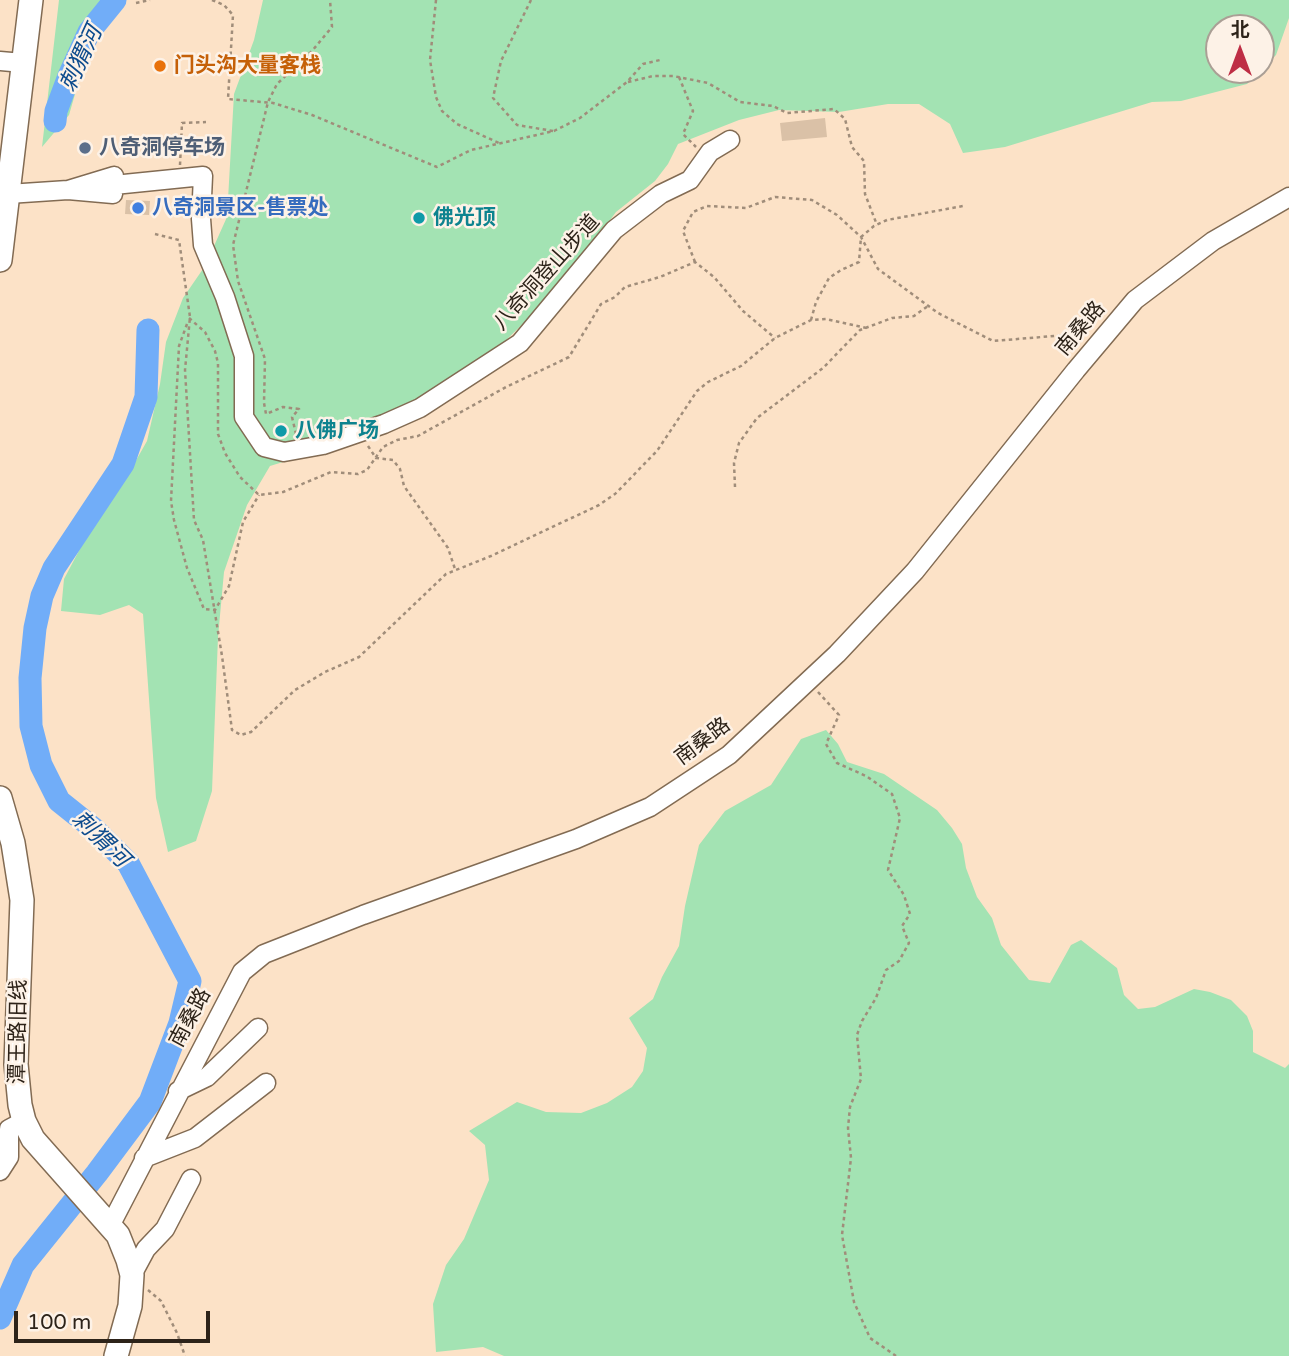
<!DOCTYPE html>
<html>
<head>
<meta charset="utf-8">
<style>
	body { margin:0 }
	#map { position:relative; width:1289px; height:1356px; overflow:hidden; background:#fce2c7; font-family:"Varela Round","Noto Sans SC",sans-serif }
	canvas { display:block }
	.north { position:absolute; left:1205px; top:14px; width:70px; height:70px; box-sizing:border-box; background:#fdf2e7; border:2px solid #aa9f95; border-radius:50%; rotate:0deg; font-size:19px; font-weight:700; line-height:28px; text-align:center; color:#2d2319 }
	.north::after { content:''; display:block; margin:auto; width:24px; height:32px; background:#be2e45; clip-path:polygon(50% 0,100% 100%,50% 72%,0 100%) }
	.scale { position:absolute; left:14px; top:1311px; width:196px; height:32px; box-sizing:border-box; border:4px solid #2d2319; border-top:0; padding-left:9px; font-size:21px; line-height:24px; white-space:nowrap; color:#2d2319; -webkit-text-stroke:5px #fdf2e7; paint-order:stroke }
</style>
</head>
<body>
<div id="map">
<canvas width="1289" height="1356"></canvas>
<div class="north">北</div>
<div class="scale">100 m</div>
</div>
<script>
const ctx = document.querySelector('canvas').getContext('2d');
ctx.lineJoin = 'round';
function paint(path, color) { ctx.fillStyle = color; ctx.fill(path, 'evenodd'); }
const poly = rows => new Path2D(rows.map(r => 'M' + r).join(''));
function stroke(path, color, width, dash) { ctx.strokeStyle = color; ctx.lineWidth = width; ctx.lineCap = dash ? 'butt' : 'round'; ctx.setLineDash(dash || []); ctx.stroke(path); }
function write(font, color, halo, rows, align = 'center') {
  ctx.font = font + ' "Varela Round","Noto Sans SC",sans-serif'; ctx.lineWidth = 5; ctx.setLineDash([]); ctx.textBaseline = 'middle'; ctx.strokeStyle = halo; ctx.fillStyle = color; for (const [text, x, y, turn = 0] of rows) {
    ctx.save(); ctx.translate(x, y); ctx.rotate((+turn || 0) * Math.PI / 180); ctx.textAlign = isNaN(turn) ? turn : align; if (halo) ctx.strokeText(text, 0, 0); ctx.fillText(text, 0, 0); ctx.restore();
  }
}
const green = poly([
	[59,0,112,0,84,63,69,115,42,147],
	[263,0,1289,0,1289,18,1276,55,1261,70,1261,28,1219,28,1219,70,1261,70,1247,84,1181,101,1152,102,1005,147,963,153,950,124,919,104,888,104,839,112,779,110,739,120,678,144,668,164,655,181,616,212,576,266,543,304,497,349,465,368,437,390,322,450,270,466,247,505,224,572,218,637,212,791,196,841,168,852,156,798,143,614,129,605,100,615,61,611,64,579,91,528,121,487,147,441,160,384,166,342,183,298,205,266,227,217,234,94,254,40],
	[826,730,838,744,847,762,884,774,937,810,952,828,962,844,966,868,977,897,992,918,1001,945,1029,980,1050,983,1071,945,1081,940,1117,968,1124,995,1138,1009,1155,1007,1194,989,1210,992,1231,1000,1247,1016,1253,1031,1253,1052,1285,1068,1289,1064,1289,1356,504,1356,483,1347,436,1352,433,1304,446,1265,464,1239,489,1180,485,1145,469,1131,517,1102,546,1112,581,1113,607,1103,632,1087,643,1071,647,1048,629,1018,653,999,662,977,679,946,685,906,699,845,725,811,771,785,801,739]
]);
const river = poly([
	[55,121,56,111,69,76,89,32,115,0],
	[0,1318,23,1265,97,1173,150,1102,180,1023,190,981,128,863,94,829,59,801,41,765,31,726,30,678,35,628,42,596,54,568,123,464,146,397,148,330]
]);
const building = poly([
	[825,118,827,137,782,141,780,123],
	[126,200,150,201,149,215,125,214]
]);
const path = poly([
	[212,0,224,5,233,15,228,99,273,103,312,115,437,167,471,150,554,131,580,118,627,82,643,64,660,60],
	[436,0,430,60,436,97,442,111,457,124,499,143],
	[531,0,501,61,493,98,517,125,553,131],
	[136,3,150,0],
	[679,77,693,111,683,134,696,147],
	[628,82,653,76,673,76,708,83,740,102,773,106,787,113,834,109,845,119,852,147,864,161,865,194,877,225],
	[180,165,182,123,206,122],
	[155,234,179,240,190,317,185,370,194,520,203,540,222,656,232,730,241,735,251,732,295,690,325,672,359,657,446,574,491,556,599,505,615,494,657,451,697,391,708,382,741,366,775,338,811,320,826,319,867,328],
	[695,262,683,231,693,212,707,206,746,208,775,197,812,200,837,215,861,237,878,269,938,313,993,341,1066,335,1078,346],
	[189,318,205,332,215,351,218,363,218,434,225,453,240,477,259,495,283,492,331,472,358,474,367,470,383,447,397,440,418,436,506,387,569,357,601,304,615,297,625,287,660,277,695,262,714,277,743,311,775,338],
	[811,320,816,302,829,278,841,270,859,262,861,237,874,226,887,220,963,206],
	[187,324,179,346,171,501,174,520,187,568,204,609,215,610,229,586,243,522,259,495],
	[296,434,292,417,299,409,283,407,266,414,264,403,265,359,238,281,233,245,268,102,277,84,312,51,332,27,330,0],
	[368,446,376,458,393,460,400,469,404,486,448,548,455,569],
	[735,487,734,463,739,443,757,418,823,368,860,330,892,318,914,316,928,306],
	[818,692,839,715,826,744,837,763,866,776,892,794,900,818,888,870,904,895,910,914,902,926,909,943,899,961,886,970,876,998,862,1021,857,1035,861,1079,850,1107,848,1128,851,1158,842,1235,854,1302,870,1338,896,1356],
	[148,1290,161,1301,177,1333,185,1356]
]);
const minor = poly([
	[0,61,23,63],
	[114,185,203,176,201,219,203,245,225,297,244,356,244,417,264,447,284,452,323,445,384,424,420,408,520,343,614,230,661,194,690,180,710,152,730,140],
	[8,194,68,190,113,194,114,176,68,190],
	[178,1091,207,1077,258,1028],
	[144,1158,195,1138,266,1083],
	[0,1171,9,1157,9,1129,24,1121],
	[110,1226,242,972,264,954,363,915,576,839,650,807,729,755,837,654,915,571,1076,370,1135,300,1213,241,1289,197],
	[132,1275,146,1249,165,1229,191,1179]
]);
const major = poly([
	[0,260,31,0],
	[0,798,13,843,22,900,16,1064,20,1105,24,1121,33,1139,118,1235,128,1260,132,1275,130,1306,116,1356]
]);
const markers = [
	[160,66,7,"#e8710a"],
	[85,148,7,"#5c6f8a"],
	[138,208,7,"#3f7fe0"],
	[419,218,7,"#0f9aa8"],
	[281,431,7,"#0f9aa8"]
];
const foodNames = [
	["门头沟大量客栈",174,66]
];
const serviceNames = [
	["八奇洞停车场",99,148]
];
const shopNames = [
	["八奇洞景区-售票处",152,208]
];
const cultureNames = [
	["佛光顶",433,218],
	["八佛广场",295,431]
];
const streetNames = [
	["八奇洞登山步道",547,273,-48],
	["南桑路",1081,329,-50],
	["南桑路",703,742,-37],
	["南桑路",191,1018,-62],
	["潭王路旧线",19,1032,-89]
];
const waterNames = [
	["刺猬河",82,59,-65],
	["刺猬河",100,840,44]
];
paint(green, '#a3e3b3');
stroke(river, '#71adf8', 23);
paint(building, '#dac1a7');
stroke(minor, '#826b53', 21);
stroke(major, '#826b53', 26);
stroke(path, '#a08d7a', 2.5, [3.5, 3.5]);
stroke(minor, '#fff', 18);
stroke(major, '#fff', 23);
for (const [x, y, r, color] of markers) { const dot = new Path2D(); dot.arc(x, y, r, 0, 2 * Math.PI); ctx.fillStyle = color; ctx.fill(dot); stroke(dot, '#fdf2e7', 2.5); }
write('bold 21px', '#c56008', '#fdf2e7', foodNames, 'left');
write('bold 21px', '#4e5e75', '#fdf2e7', serviceNames, 'left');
write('bold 21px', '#366cbe', '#fdf2e7', shopNames, 'left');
write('bold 21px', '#0d838f', '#fdf2e7', cultureNames, 'left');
write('21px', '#2d2319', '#fdf2e7', streetNames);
write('italic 23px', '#0d4b8d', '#fdf2e7', waterNames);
</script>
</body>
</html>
